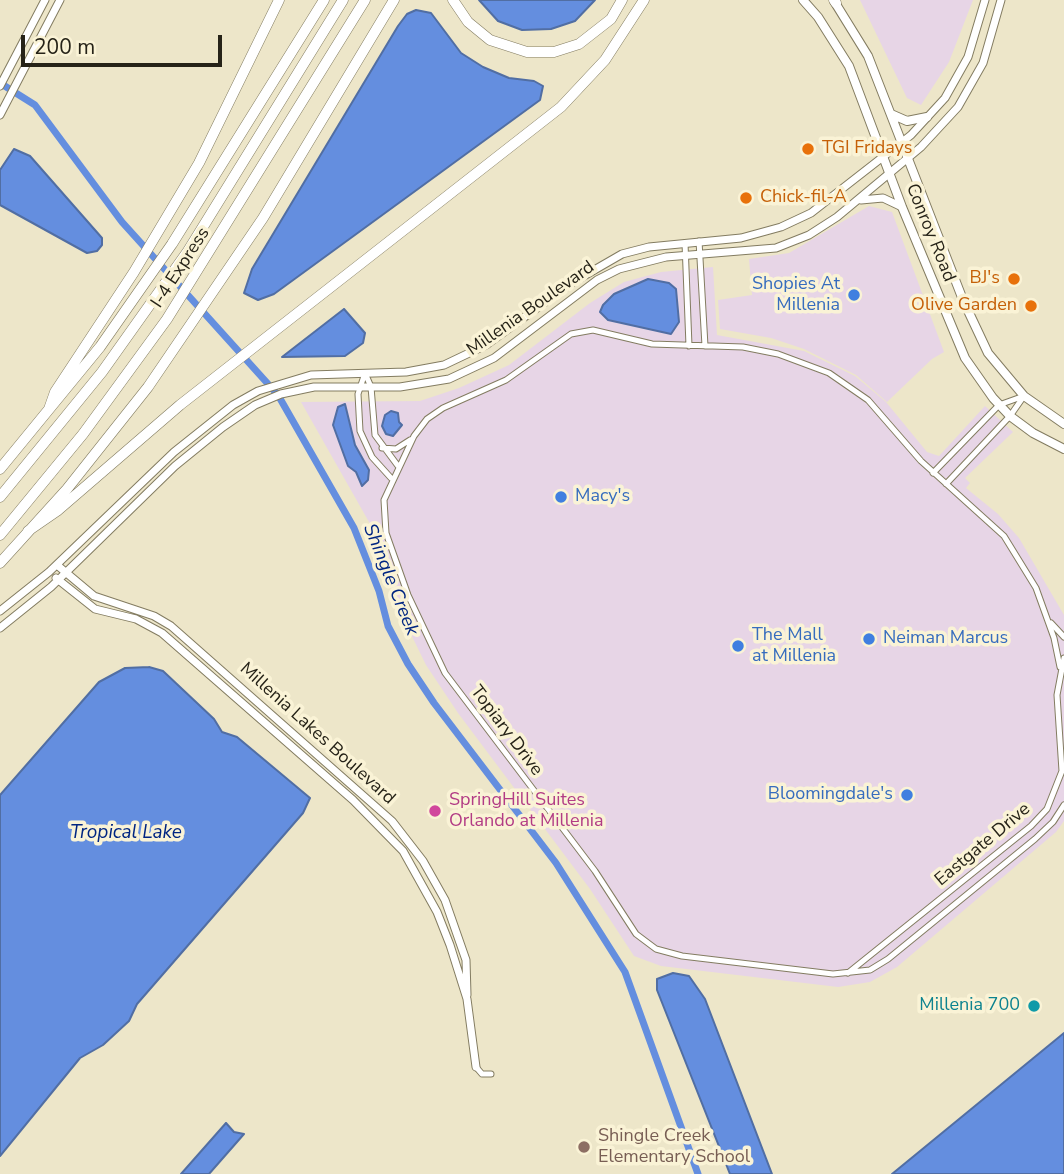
<!DOCTYPE html>
<html>
<head>
<meta charset="utf-8">
<style>
	body { margin:0 }
	#map { position:relative; width:1064px; height:1174px; overflow:hidden; background:#ede6c9; font-family:"Nunito Sans",sans-serif }
	canvas { display:block }
	.scale { position:absolute; left:21px; top:35px; width:201px; height:32px; box-sizing:border-box; border:4px solid #262318; border-top:0; padding-left:9px; font-size:21px; line-height:24px; white-space:nowrap; color:#262318; -webkit-text-stroke:5px #faf3d6; paint-order:stroke }
</style>
</head>
<body>
<div id="map">
<canvas width="1064" height="1174"></canvas>
<div class="scale">200 m</div>
</div>
<script>
const ctx = document.querySelector('canvas').getContext('2d');
ctx.lineJoin = 'round';
function paint(path, color) { ctx.fillStyle = color; ctx.fill(path, 'evenodd'); }
const poly = rows => new Path2D(rows.map(r => 'M' + r).join(''));
function stroke(path, color, width, dash) { ctx.strokeStyle = color; ctx.lineWidth = width; ctx.lineCap = dash ? 'butt' : 'round'; ctx.setLineDash(dash || []); ctx.stroke(path); }
function write(font, color, halo, rows, align = 'center') {
  ctx.font = font + ' "Nunito Sans",sans-serif'; ctx.lineWidth = 7; ctx.setLineDash([]); ctx.textBaseline = 'middle'; ctx.strokeStyle = halo; ctx.fillStyle = color; for (const [text, x, y, turn = 0] of rows) {
    ctx.save(); ctx.translate(x, y); ctx.rotate((+turn || 0) * Math.PI / 180); ctx.textAlign = isNaN(turn) ? turn : align; if (halo) ctx.strokeText(text, 0, 0); ctx.fillText(text, 0, 0); ctx.restore();
  }
}
const commercial = poly([
	[860,0,973,0,949,62,921,105,907,98],
	[869,206,892,212,944,352,932,359,887,402,856,375,804,349,771,338,720,329,718,300,752,295,749,259,789,253],
	[713,267,717,335,804,351,855,376,886,402,927,452,939,456,985,406,1013,432,965,478,970,483,966,488,998,514,1019,538,1064,615,1064,821,1056,832,897,967,870,982,838,987,661,966,634,956,590,889,458,713,426,665,405,622,369,522,301,402,420,401,459,388,509,365,590,303,624,282,661,272]
]);
const water = poly([
	[479,0,595,0,575,21,551,29,522,30,498,21,479,0],
	[416,10,431,13,461,53,483,67,509,78,534,81,543,86,540,100,274,294,258,300,244,293,252,269,398,26,407,14,416,10],
	[14,149,30,156,102,238,102,245,97,251,87,253,0,205,0,170,14,149],
	[648,279,669,283,676,289,679,322,671,334,608,320,600,312,603,305,614,294,648,279],
	[344,309,365,333,363,343,345,356,282,357,344,309],
	[345,404,355,445,369,470,368,480,362,486,356,472,348,466,333,425,338,407,345,404],
	[391,411,398,413,399,422,402,425,393,436,386,434,382,426,385,415,391,411],
	[149,667,163,671,214,719,222,732,237,737,310,798,303,813,137,1004,129,1021,103,1045,80,1058,0,1156,0,795,99,682,125,668,149,667],
	[673,973,689,976,705,999,772,1174,730,1174,657,990,657,979,673,973],
	[1064,1033,1064,1174,892,1174,1064,1033],
	[226,1123,234,1132,244,1134,209,1174,181,1174,226,1123]
]);
const canal = poly([
	[0,83,35,105,122,222,278,395,354,528,379,591,388,626,408,664,434,703,556,863,625,972,698,1174]
]);
const minor = poly([
	[699,241,705,346],
	[685,243,689,346],
	[365,373,358,394,360,431,372,457,391,478],
	[365,373,371,387,375,435,398,466],
	[382,448,396,449,410,440],
	[933,473,999,405,1024,396],
	[946,484,1010,416,1024,396],
	[1051,623,1064,637],
	[1060,667,1054,638,1036,588,1004,536,921,461,868,400,829,373,778,354,743,347,652,344,593,330,571,334,506,380,443,408,427,419,414,436,384,500,386,533,408,595,445,673,595,871,636,934,656,949,682,956,833,974,870,970,888,959,1035,839,1053,822,1064,805],
	[848,973,1031,826,1047,809,1062,771,1057,695,1064,658],
	[476,1067,482,1074,491,1074]
]);
const tertiary = poly([
	[0,86,45,0],
	[0,115,60,0],
	[861,200,883,198,902,207],
	[57,565,94,596,154,616,171,626,392,821,423,861,445,900,466,960,467,995],
	[56,578,95,609,136,619,162,633,353,800,403,851,437,912,450,945,467,999,476,1067],
	[0,611,49,572,174,452,233,405,258,391,311,375,406,372,444,365,486,345,570,284,622,254,649,247,741,238,781,227,811,213,911,135,945,98,968,57,985,0],
	[0,628,51,587,175,466,223,427,255,405,281,394,314,387,400,387,449,379,494,358,597,280,619,269,666,257,776,248,809,235,837,217,921,147,958,107,983,63,1001,0]
]);
const secondary = poly([
	[803,0,818,17,849,66,902,207,965,358,993,398,1010,416,1033,433,1064,449],
	[834,1,868,56,963,300,988,353,1024,396,1064,424],
	[891,114,907,121,927,117]
]);
const motorway = poly([
	[453,0,468,22,490,40,527,52,554,52,579,44,611,19,622,0],
	[834,0,836,3],
	[49,409,55,392,134,272,199,163,279,0],
	[0,469,100,347,172,244,324,0],
	[0,497,102,372,188,251,343,0],
	[28,531,57,511,180,405,561,107,605,60,644,0],
	[0,535,83,434,167,319,365,0],
	[0,563,67,489,148,387,263,218,394,0]
]);
const markers = [
	[808,149,7,"#e8710a"],
	[746,198,7,"#e8710a"],
	[1014,279,7,"#e8710a"],
	[854,295,7,"#3f7fe0"],
	[1031,306,7,"#e8710a"],
	[561,497,7,"#3f7fe0"],
	[869,639,7,"#3f7fe0"],
	[738,646,7,"#3f7fe0"],
	[907,795,7,"#3f7fe0"],
	[435,811,7,"#d1479c"],
	[1034,1006,7,"#0f9aa8"],
	[584,1147,7,"#8d6e63"]
];
const foodNames = [
	["TGI Fridays",822,149],
	["Chick-fil-A",760,198],
	["BJ's",1000,279,"right"],
	["Olive Garden",1017,306,"right"]
];
const streetNames = [
	["Conroy Road",930,233,68],
	["I-4 Express",181,268,-57],
	["Millenia Boulevard",531,309,-35],
	["Topiary Drive",506,731,53],
	["Millenia Lakes Boulevard",317,734,42],
	["Eastgate Drive",983,845,-40]
];
const shopNames = [
	["Shopies At",840,285,"right"],
	["Millenia",840,306,"right"],
	["Macy's",575,497],
	["The Mall",752,636],
	["at Millenia",752,657],
	["Neiman Marcus",883,639],
	["Bloomingdale's",893,795,"right"]
];
const hotelNames = [
	["SpringHill Suites",449,801],
	["Orlando at Millenia",449,822]
];
const cultureNames = [
	["Millenia 700",1020,1006]
];
const educationNames = [
	["Shingle Creek",598,1137],
	["Elementary School",598,1158]
];
const waterNames = [
	["Shingle Creek",390,580,68],
	["Tropical Lake",126,833]
];
paint(commercial, '#e7d5e6');
paint(water, '#648edf');
stroke(water, '#516ea3', 2);
stroke(canal, '#648edf', 7);
stroke(minor, '#837c61', 7);
stroke(tertiary, '#837c61', 9);
stroke(secondary, '#837c61', 10);
stroke(motorway, '#837c61', 11);
stroke(minor, '#fff', 5);
stroke(tertiary, '#fff', 7);
stroke(secondary, '#fff', 8);
stroke(motorway, '#fff', 10);
for (const [x, y, r, color] of markers) { const dot = new Path2D(); dot.arc(x, y, r, 0, 2 * Math.PI); ctx.fillStyle = color; ctx.fill(dot); stroke(dot, '#faf3d6', 2.5); }
write('18px', '#c56008', '#faf3d6', foodNames, 'left');
write('18px', '#262318', '#faf3d6', streetNames);
write('18px', '#366cbe', '#faf3d6', shopNames, 'left');
write('18px', '#b23c85', '#faf3d6', hotelNames, 'left');
write('18px', '#0d838f', '#faf3d6', cultureNames, 'right');
write('18px', '#785e54', '#faf3d6', educationNames, 'left');
write('italic 19px', '#002582', '#faf3d6', waterNames);
</script>
</body>
</html>
